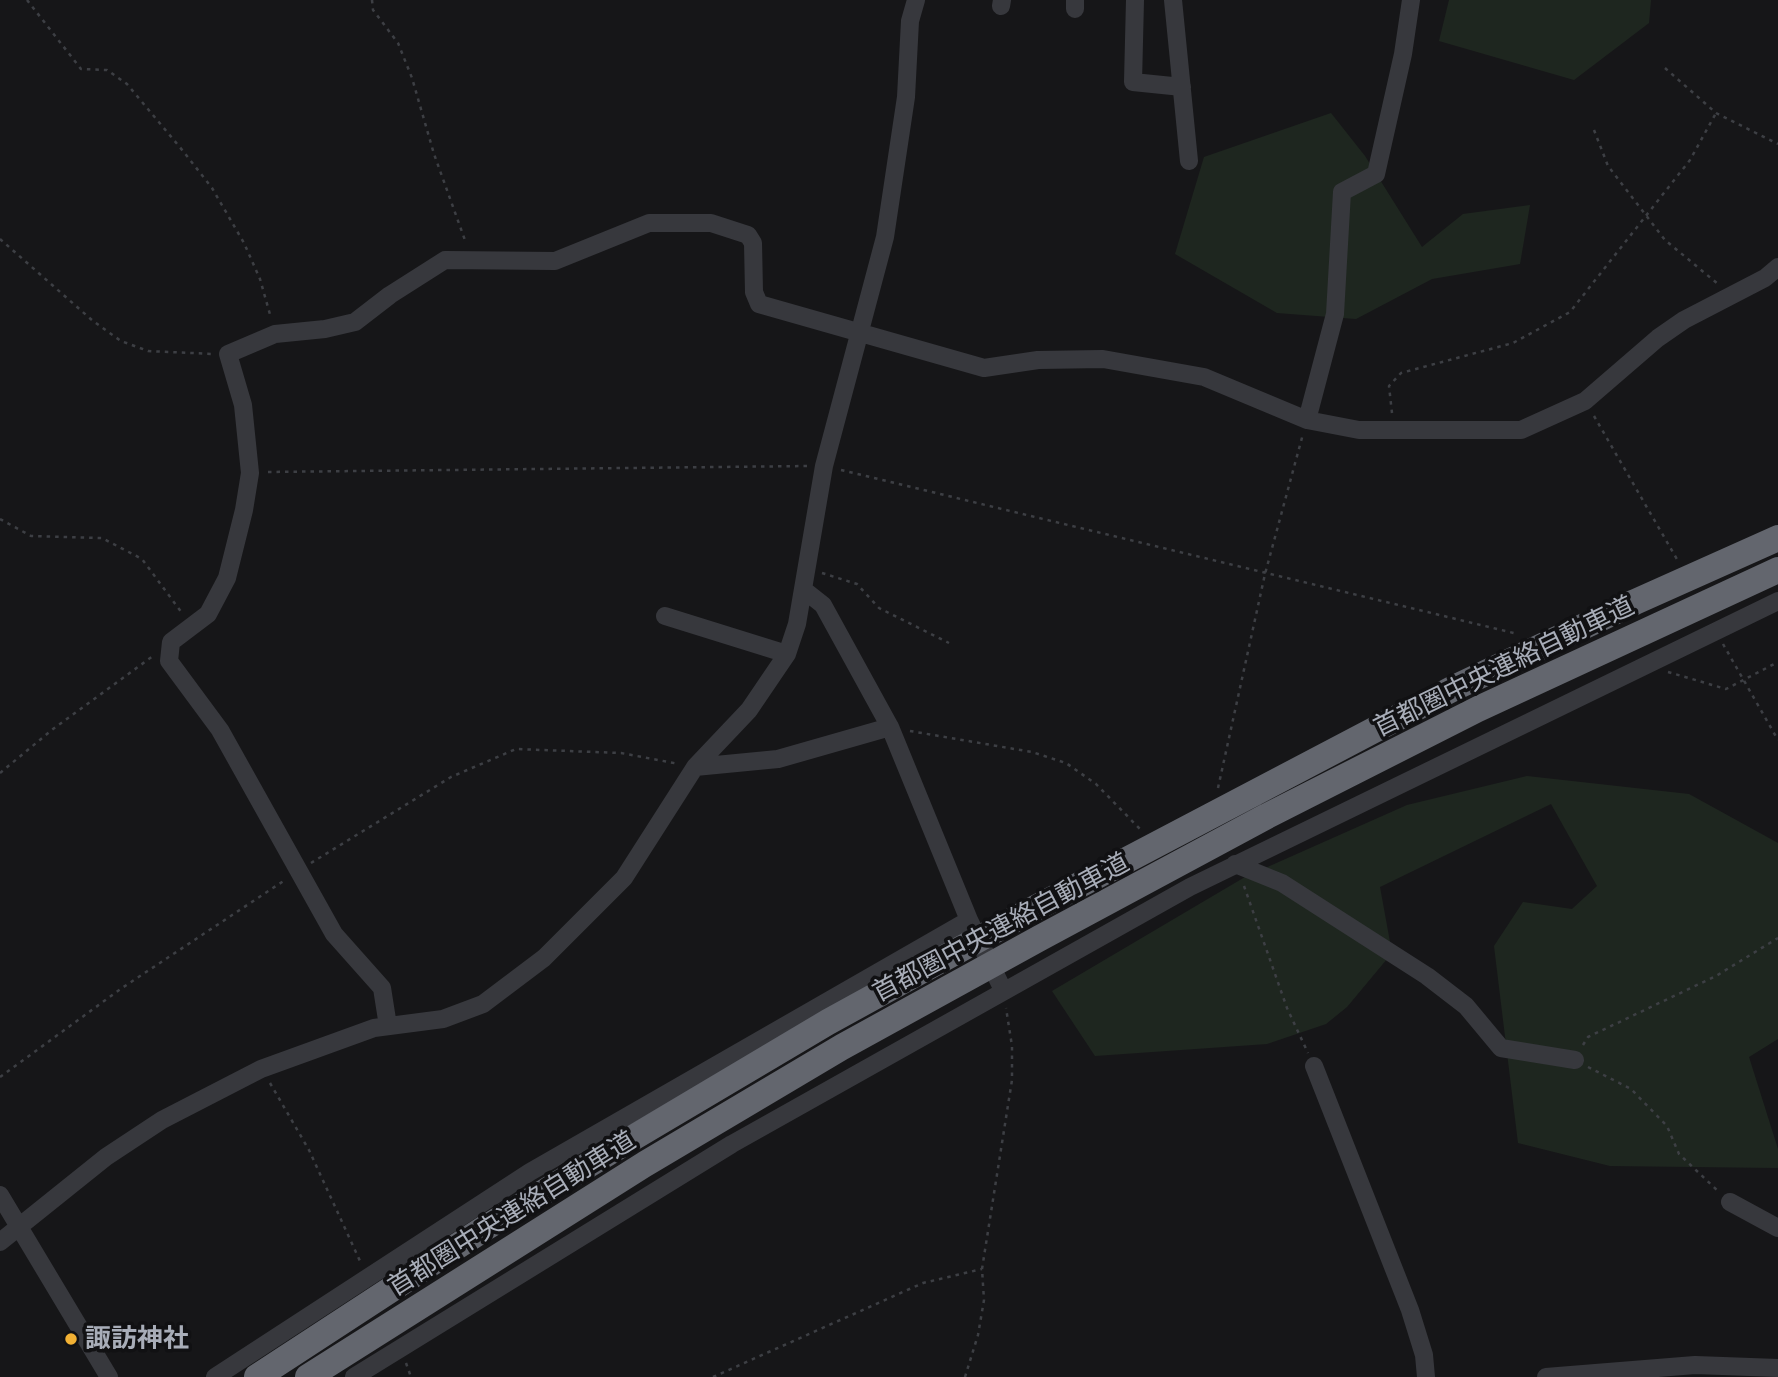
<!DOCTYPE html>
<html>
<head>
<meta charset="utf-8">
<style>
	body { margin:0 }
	canvas { display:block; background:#161618 }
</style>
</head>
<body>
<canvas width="1778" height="1377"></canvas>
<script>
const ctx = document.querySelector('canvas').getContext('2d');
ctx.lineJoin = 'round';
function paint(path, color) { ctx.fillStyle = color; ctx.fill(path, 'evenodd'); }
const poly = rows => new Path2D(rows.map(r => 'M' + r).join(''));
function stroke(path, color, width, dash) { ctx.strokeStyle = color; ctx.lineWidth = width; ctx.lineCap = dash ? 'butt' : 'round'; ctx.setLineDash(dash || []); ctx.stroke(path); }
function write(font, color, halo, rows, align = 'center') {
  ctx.font = font + ' Mulish,"Noto Sans JP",sans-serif'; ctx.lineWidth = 7; ctx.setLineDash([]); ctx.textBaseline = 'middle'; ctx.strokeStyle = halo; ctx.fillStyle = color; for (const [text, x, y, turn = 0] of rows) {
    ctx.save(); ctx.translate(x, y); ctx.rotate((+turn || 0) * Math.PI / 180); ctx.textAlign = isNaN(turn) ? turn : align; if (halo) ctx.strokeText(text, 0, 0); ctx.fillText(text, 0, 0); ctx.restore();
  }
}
const green = poly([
	[1449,0,1651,0,1649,23,1574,80,1439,41],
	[1331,113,1365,156,1422,247,1463,214,1530,205,1520,264,1432,279,1356,319,1277,313,1175,254,1204,157],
	[1527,776,1689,794,1778,843,1778,1039,1749,1057,1778,1149,1778,1168,1610,1166,1518,1143,1494,946,1523,902,1572,909,1597,886,1551,804,1380,887,1392,953,1347,1007,1326,1024,1267,1044,1095,1056,1052,991,1245,877,1407,805]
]);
const path = poly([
	[27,0,81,69,107,70,127,84,183,151,212,188,244,243,260,279,271,318],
	[372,0,373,10,398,43,412,78,434,154,466,243],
	[1665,68,1716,113,1778,144],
	[1594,130,1608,166,1665,240,1718,284],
	[0,239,93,321,121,341,148,351,213,354],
	[1392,413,1389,386,1401,373,1513,343,1570,312,1690,160,1716,113],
	[1594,416,1678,561],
	[841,470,1518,634],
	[268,472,807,466],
	[0,519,31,536,102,538,142,559,182,613],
	[822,573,857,584,879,608,949,643],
	[1723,644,1778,740],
	[1668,672,1726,689,1778,662],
	[910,731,1032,752,1066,763,1096,784,1140,829],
	[0,773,53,729,153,656],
	[1218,788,1265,574,1303,434],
	[311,863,451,777,516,749,621,753,679,764],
	[1244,886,1287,1008,1308,1053],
	[1583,1045,1588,1037,1716,976,1778,938],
	[1588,1067,1631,1089,1667,1126,1679,1154,1719,1192],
	[0,1077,122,988,285,880],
	[270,1083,309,1150,360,1261],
	[406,1363,411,1377],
	[713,1377,923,1283,982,1269],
	[965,1377,978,1335,984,1300,982,1269,1012,1080,1012,1046,1006,1008]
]);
const minor = poly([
	[1135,0,1133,82,1182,87],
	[1173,0,1189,161],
	[1001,6,1002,0],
	[1075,9,1075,0],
	[1307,420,1335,314,1342,192,1376,174,1403,54,1411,0],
	[804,590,823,605,890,727,969,920,1003,990],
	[665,616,787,654],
	[695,767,778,759,890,727],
	[1235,864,1282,883,1427,976,1466,1006,1501,1048,1575,1060],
	[388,1026,382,988,334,934,220,730,169,661,171,642,208,614,227,578,244,510,250,473,243,405,228,354,275,334,325,329,355,322,390,295,445,260,555,261,649,223,711,223,748,235,753,243,754,292,759,304,984,368,1038,360,1103,359,1204,377,1307,420,1359,430,1521,430,1585,401,1658,338,1684,320,1765,278,1778,267],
	[1314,1066,1410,1310,1424,1355,1426,1377],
	[0,1195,109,1377],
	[1730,1202,1778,1228],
	[0,1242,106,1157,162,1120,261,1069,374,1028,443,1019,483,1004,544,958,624,878,695,767,749,710,787,654,797,624,824,466,885,237,906,97,910,21,916,0],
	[215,1377,530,1172,969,920],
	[354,1377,732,1144,1190,887,1778,601],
	[1546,1377,1695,1365,1778,1368]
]);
const highwayBridge = poly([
	[257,1377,485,1228,631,1139,828,1022,1028,912,1454,688,1635,602,1778,538],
	[308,1377,645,1164,842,1047,1040,938,1267,816,1478,709,1778,570]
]);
const markers = [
	[71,1339,7,"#f2b134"]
];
const streetNames = [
	["首都圏中央連絡自動車道",1504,667,-26],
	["首都圏中央連絡自動車道",1001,928,-28],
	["首都圏中央連絡自動車道",512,1214,-32]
];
const poiNames = [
	["諏訪神社",85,1339]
];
paint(green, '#1e261f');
stroke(path, '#3d3f44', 2.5, [3.5, 5]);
stroke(minor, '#37383d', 18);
stroke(highwayBridge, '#63666e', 26);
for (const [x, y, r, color] of markers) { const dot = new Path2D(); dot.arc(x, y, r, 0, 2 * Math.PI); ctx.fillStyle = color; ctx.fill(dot); stroke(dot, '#111113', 2.5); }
write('26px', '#a8adb8', '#111113', streetNames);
write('bold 26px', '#a8adb8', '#111113', poiNames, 'left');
</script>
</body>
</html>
